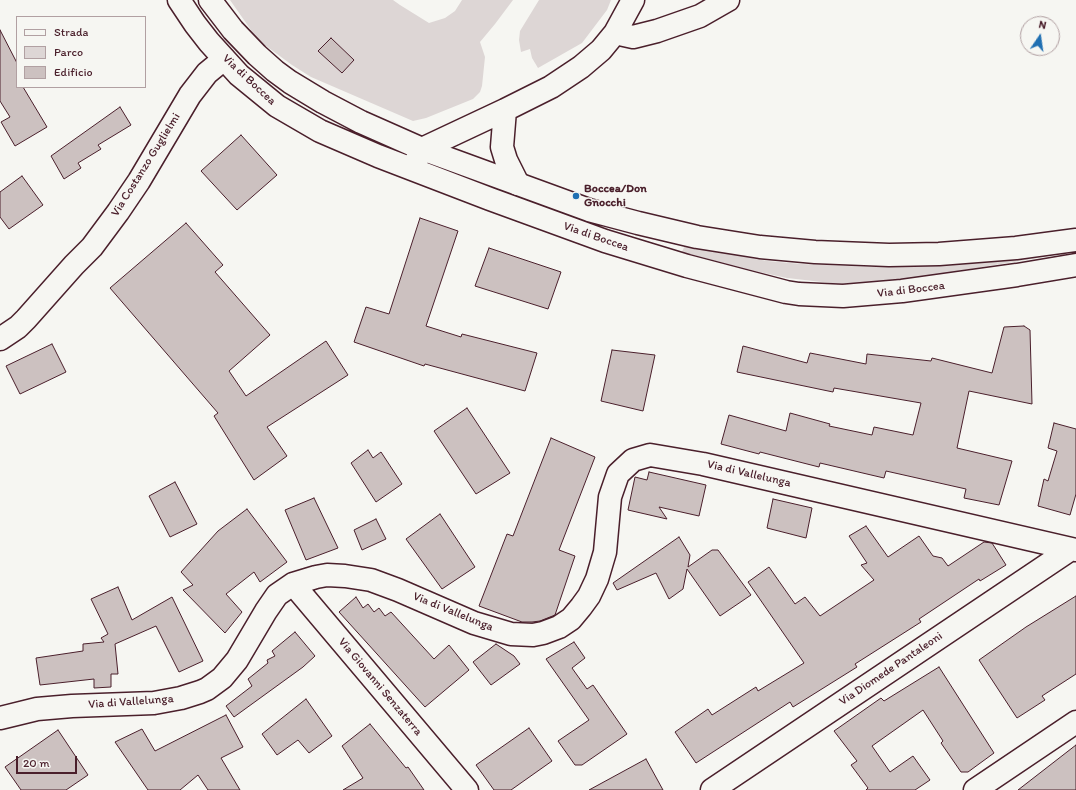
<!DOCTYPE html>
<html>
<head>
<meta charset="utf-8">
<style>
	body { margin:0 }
	#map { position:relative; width:1076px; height:790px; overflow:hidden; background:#f6f6f2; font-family:Itim,sans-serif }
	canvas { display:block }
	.legend { position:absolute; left:16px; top:16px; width:130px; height:72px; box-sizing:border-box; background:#f6f6f2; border:1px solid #b1a0a2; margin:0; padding:5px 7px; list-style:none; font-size:12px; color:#4a1f2b }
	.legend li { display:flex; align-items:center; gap:8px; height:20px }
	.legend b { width:20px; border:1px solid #b1a0a2 }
	.north { position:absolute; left:1020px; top:16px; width:40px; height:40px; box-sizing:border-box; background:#f6f6f2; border:1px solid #b1a0a2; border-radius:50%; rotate:13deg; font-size:11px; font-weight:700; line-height:16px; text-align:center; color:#4a1f2b }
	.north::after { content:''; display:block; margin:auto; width:14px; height:18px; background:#1f6fb2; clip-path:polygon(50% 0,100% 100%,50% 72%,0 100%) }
	.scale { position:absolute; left:16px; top:756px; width:61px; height:18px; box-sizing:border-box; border:2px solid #4a1f2b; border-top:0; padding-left:5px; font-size:12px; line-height:14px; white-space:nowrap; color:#4a1f2b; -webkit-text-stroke:3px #f6f6f2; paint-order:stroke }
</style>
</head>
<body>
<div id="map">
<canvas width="1076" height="790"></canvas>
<ul class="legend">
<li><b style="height:5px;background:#f6f6f2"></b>Strada</li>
<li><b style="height:11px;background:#ddd6d5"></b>Parco</li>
<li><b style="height:11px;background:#ccc1c0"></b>Edificio</li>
</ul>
<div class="north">N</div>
<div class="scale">20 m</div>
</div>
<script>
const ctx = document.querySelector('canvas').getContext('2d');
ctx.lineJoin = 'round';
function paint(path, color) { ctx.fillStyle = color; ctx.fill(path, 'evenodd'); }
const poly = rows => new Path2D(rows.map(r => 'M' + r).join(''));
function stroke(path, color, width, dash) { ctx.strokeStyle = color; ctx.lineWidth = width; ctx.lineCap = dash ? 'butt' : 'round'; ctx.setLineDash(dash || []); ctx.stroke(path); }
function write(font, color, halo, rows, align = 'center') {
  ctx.font = font + ' Itim,sans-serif'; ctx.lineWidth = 3; ctx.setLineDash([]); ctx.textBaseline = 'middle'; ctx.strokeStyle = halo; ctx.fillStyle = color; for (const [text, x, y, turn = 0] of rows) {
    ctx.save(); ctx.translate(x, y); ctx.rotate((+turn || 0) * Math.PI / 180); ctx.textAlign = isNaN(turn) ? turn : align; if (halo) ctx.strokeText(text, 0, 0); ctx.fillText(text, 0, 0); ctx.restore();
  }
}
const green = poly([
	[230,0,393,0,400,5,429,23,445,18,455,11,462,0,513,0,495,24,480,42,485,57,482,86,480,92,473,99,426,118,413,121,311,77,292,65,258,40],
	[539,0,611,0,607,10,582,43,538,68,532,58,530,49,521,52,519,40,520,31],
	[685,245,767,261,802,264,872,267,948,265,1038,258,877,284,840,284,787,278,755,271,682,252]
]);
const building = poly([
	[0,30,17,63,17,87,23,87,47,127,15,146,1,122,10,117,0,101,0,30],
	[331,38,354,60,342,73,318,51,331,38],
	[120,107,131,125,98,145,101,149,78,163,81,168,64,179,51,156,120,107],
	[241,135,277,175,237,210,201,171,241,135],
	[22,176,43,205,9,229,0,217,0,192,22,176],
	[420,218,458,231,426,326,461,337,462,334,537,353,525,391,425,364,424,366,354,342,366,307,389,314,420,218],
	[186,223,223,265,215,272,270,335,229,371,246,396,326,341,348,375,267,427,287,456,254,480,214,416,218,413,110,288,186,223],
	[489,248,561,272,548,309,475,286,489,248],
	[1024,326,1030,330,1032,404,969,391,957,448,1012,461,999,505,964,498,966,489,886,471,884,478,820,463,819,467,760,452,759,454,721,444,729,415,786,431,790,413,830,424,829,426,872,435,874,427,913,435,921,403,834,388,833,392,737,372,743,346,807,363,810,353,866,364,867,354,931,361,932,358,992,373,1004,327,1024,326],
	[52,344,66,372,20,394,6,366,52,344],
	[612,350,655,355,643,411,601,401,612,350],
	[467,408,510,473,476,494,434,431,467,408],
	[1054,423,1076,429,1076,494,1070,515,1038,506,1044,479,1048,481,1057,451,1048,448,1054,423],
	[551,438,595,457,559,550,575,556,555,615,540,621,532,622,522,622,479,606,507,534,513,536,551,438],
	[368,450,373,458,381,452,402,484,376,502,351,463,368,450],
	[649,472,706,485,699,516,659,507,667,519,628,510,635,477,647,480,649,472],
	[175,482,197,524,170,537,149,496,175,482],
	[314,498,338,548,306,560,285,510,314,498],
	[773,499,812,508,806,538,767,528,773,499],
	[247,509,287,562,260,582,254,572,226,594,242,612,225,633,183,590,193,585,181,572,218,531,247,509],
	[440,514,475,567,442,589,406,539,440,514],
	[376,519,386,539,362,550,354,530,376,519],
	[866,526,888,557,919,536,933,556,942,558,948,566,984,542,992,543,1006,565,980,581,979,579,919,619,921,622,855,664,857,667,793,707,790,702,696,763,675,732,708,709,712,715,756,687,758,691,804,663,748,582,769,567,795,604,805,597,820,616,874,580,861,565,867,563,849,536,866,526],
	[679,537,690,555,688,567,712,550,718,550,751,595,720,616,687,569,683,589,669,599,656,573,617,590,613,583,679,537],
	[118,587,132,620,172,597,203,661,179,672,156,626,115,644,118,674,111,674,111,687,94,688,94,679,40,685,36,658,83,651,83,644,104,642,101,638,108,634,91,599,118,587],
	[1076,596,1076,674,1042,696,1045,700,1017,718,979,660,1026,627,1076,596],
	[356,597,363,608,368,604,374,612,379,608,385,616,391,612,434,659,449,645,469,670,425,707,339,612,356,597],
	[295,632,315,656,303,667,234,717,226,706,252,686,248,679,268,663,267,660,275,656,272,651,295,632],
	[574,642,585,658,572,668,587,689,593,685,627,734,582,765,575,765,558,741,589,720,546,659,574,642],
	[496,644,514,656,520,664,491,685,473,662,496,644],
	[939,667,994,753,968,772,961,772,941,743,943,741,923,710,872,746,890,772,913,756,930,780,915,790,866,790,868,788,851,765,857,761,834,731,881,698,884,701,939,667],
	[306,699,332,736,309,753,298,740,277,755,262,734,306,699],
	[226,715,243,747,221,758,240,790,208,790,198,775,180,790,148,790,115,742,142,729,155,751,226,715],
	[370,724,406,768,408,767,424,790,343,790,363,778,342,746,370,724],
	[529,728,552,761,511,790,494,790,476,765,529,728],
	[58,730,88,775,66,790,21,790,5,767,58,730],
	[1076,745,1076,790,1018,790,1076,745],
	[646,759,663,790,589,790,646,759]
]);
const minor = poly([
	[615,33,633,37,657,31,700,16,728,0],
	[505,110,502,147,506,160,518,184],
	[416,161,422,149,505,110,551,87,581,67,601,50,615,33,633,0],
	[0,339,18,327,26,319,74,265,92,247,118,212,139,181,190,95,207,73,224,59],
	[293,584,467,790],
	[0,718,37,709,72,706,154,703,181,698,200,692,207,689,222,678,237,660,266,611,277,595,293,584,316,577,327,575,345,576,371,580,398,590,474,623,511,634,533,635,543,633,559,627,571,619,581,607,589,596,597,579,605,552,610,497,618,474,633,460,650,455,703,464,1076,550],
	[712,790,1071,549],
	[975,790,1076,722]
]);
const major = poly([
	[179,0,195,24,209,42,239,75,277,106,320,131,378,156,490,199,605,241,687,266,786,292,799,294,843,296,902,291,1017,275,1076,265],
	[210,0,233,30,257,55,275,71,290,82,323,102,361,122,422,149,589,210,638,223,697,237,760,247,815,252,889,255,939,254,1016,248,1076,240]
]);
const markers = [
	[576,196,4,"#1f6fb2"]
];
const streetNames = [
	["Via di Boccea",249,80,43],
	["Via Costanzo Guglielmi",146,165,-58],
	["Via di Boccea",596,237,19],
	["Via di Boccea",911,290,-7],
	["Via di Vallelunga",749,474,13],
	["Via di Vallelunga",453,612,22],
	["Via Diomede Pantaleoni",891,669,-34],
	["Via Giovanni Senzaterra",380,687,50],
	["Via di Vallelunga",131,702,-4]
];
const poiNames = [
	["Boccea/Don",584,189],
	["Gnocchi",584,203]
];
paint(green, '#ddd6d5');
paint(building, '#ccc1c0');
stroke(building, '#4a1f2b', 1);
stroke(minor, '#4a1f2b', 25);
stroke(major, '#4a1f2b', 25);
stroke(minor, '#f6f6f2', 22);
stroke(major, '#f6f6f2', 22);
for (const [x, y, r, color] of markers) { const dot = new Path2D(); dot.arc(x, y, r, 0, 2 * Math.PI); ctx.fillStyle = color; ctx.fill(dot); stroke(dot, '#f6f6f2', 1.5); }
write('12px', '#4a1f2b', '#f6f6f2', streetNames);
write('bold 12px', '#4a1f2b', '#f6f6f2', poiNames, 'left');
</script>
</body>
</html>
